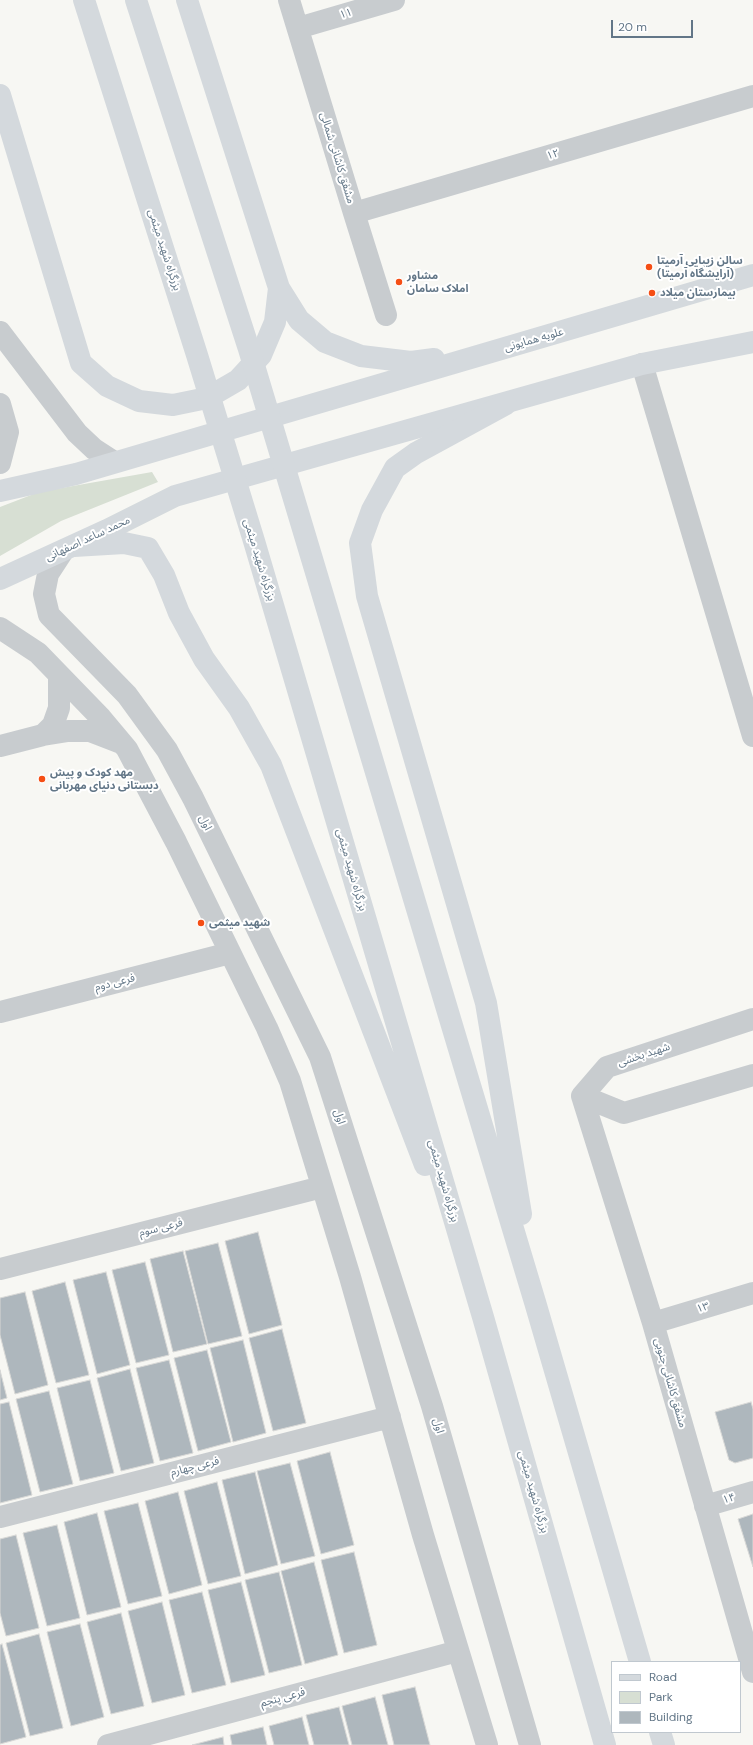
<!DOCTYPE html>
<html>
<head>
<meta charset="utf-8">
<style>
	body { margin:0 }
	#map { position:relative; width:753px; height:1745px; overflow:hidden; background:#f7f7f3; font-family:"DM Sans",sans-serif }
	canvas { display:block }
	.legend { position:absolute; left:611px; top:1661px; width:130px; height:72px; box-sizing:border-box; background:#fff; border:1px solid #c0c8cf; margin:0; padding:5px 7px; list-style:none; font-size:12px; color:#627687 }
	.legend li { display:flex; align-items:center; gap:8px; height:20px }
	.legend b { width:20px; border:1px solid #c0c8cf }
	.scale { position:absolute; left:611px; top:20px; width:82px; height:18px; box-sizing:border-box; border:2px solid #627687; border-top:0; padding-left:5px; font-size:12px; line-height:14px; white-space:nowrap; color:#627687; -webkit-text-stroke:3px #fff; paint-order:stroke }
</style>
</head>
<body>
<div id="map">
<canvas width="753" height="1745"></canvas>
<ul class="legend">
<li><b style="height:5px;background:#d4d9dd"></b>Road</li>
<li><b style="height:11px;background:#d7dfd3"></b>Park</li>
<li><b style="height:11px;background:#aeb7bd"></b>Building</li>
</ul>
<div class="scale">20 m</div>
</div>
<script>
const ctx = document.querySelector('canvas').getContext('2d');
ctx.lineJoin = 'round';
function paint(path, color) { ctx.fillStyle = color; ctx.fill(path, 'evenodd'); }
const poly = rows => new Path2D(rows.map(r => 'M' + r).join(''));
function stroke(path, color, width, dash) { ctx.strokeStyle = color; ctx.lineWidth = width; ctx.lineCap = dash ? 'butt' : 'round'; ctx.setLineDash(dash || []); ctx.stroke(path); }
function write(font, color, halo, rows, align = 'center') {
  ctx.font = font + ' "DM Sans","Noto Sans Arabic",sans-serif'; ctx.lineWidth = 4; ctx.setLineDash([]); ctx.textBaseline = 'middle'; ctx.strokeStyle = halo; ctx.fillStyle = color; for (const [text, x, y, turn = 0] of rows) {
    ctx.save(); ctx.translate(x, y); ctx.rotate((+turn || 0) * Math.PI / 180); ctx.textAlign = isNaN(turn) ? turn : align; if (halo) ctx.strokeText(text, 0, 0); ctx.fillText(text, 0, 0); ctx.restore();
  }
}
const green = poly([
	[152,472,158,482,61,521,0,556,0,507,39,492]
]);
const building = poly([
	[258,1232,282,1325,249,1334,225,1241,258,1232],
	[218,1243,242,1336,208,1344,185,1251,218,1243],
	[183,1251,207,1344,173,1352,150,1259,183,1251],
	[145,1262,169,1355,136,1363,112,1270,145,1262],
	[106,1272,130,1365,97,1374,73,1280,106,1272],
	[65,1282,89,1375,56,1383,32,1291,65,1282],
	[25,1292,48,1385,15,1394,0,1335,0,1298,25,1292],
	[282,1329,306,1423,273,1431,249,1338,282,1329],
	[243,1340,266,1433,233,1442,210,1348,243,1340],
	[207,1350,231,1442,198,1451,174,1358,207,1350],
	[169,1360,193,1453,160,1461,136,1368,169,1360],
	[130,1369,154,1463,121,1471,97,1378,130,1369],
	[0,1370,7,1398,0,1400,0,1370],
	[90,1380,114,1473,80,1481,57,1388,90,1380],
	[49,1391,73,1484,40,1492,16,1399,49,1391],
	[9,1402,32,1495,0,1503,0,1404,9,1402],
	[751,1402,753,1409,753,1458,735,1463,729,1460,715,1412,751,1402],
	[330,1452,354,1545,321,1554,297,1461,330,1452],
	[290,1463,315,1556,281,1564,257,1471,290,1463],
	[255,1472,278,1565,245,1574,222,1480,255,1472],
	[217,1482,241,1576,208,1584,184,1491,217,1482],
	[178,1492,202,1585,169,1594,145,1501,178,1492],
	[138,1503,162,1596,128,1604,104,1511,138,1503],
	[97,1513,121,1607,87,1615,64,1522,97,1513],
	[753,1514,753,1567,738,1519,753,1514],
	[57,1525,80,1618,47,1626,23,1533,57,1525],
	[16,1535,39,1628,6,1636,0,1613,0,1539,16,1535],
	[354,1552,377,1645,344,1653,321,1560,354,1552],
	[314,1562,338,1655,305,1664,281,1571,314,1562],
	[279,1572,302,1665,269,1673,245,1580,279,1572],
	[241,1582,265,1675,231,1683,208,1590,241,1582],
	[202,1592,226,1685,192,1693,169,1600,202,1592],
	[162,1602,185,1695,152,1703,128,1611,162,1602],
	[121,1613,144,1706,111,1714,87,1622,121,1613],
	[80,1624,104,1717,71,1726,47,1632,80,1624],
	[39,1634,63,1728,30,1736,6,1643,39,1634],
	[2,1644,26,1737,0,1744,0,1645,2,1644],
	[415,1687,430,1745,394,1745,382,1695,415,1687],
	[375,1697,388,1745,352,1745,342,1706,375,1697],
	[339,1707,349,1745,314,1745,306,1715,339,1707],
	[302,1717,309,1745,274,1745,269,1726,302,1717],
	[263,1727,267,1745,232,1745,230,1735,263,1727],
	[223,1737,224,1745,192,1745,223,1737]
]);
const minor = poly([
	[289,0,354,213,386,315],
	[298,28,394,0],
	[354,213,753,96],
	[0,332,77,433,94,449,114,462],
	[642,364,753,736],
	[0,404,8,432,0,463],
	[63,551,48,574,44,594,49,615,127,695,167,750,193,798,320,1057,432,1406,530,1745],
	[0,628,38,653,101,718,127,749,176,842,267,1028,290,1081,350,1277,423,1535,487,1745],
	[43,735,53,725,59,708,59,675],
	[0,746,43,735,68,731,90,731,121,743],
	[0,1012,230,953],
	[582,1096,653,1323,753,1672],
	[582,1096,607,1067,753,1019],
	[582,1096,624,1113,753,1075],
	[0,1269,322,1187],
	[653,1323,753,1293],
	[705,1506,753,1492],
	[0,1517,390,1417],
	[108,1745,458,1651]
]);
const major = poly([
	[187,0,279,288,299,320,325,342,361,356,411,362,434,359],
	[0,95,81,363,107,386,139,401,173,405,207,398,238,380,261,355,275,322,279,288],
	[0,491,76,474,753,275],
	[0,579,107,530,175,496,642,364,753,342]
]);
const highway = poly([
	[84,0,197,355,254,541,483,1317,605,1745],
	[136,0,249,349,535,1302,640,1662],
	[506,404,416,453,395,468,372,510,360,543,367,596,486,1003,521,1214],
	[74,546,124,543,148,548,164,575,179,613,204,659,239,708,271,765,425,1165],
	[660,1732,664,1745]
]);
const markers = [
	[649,267,4,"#f54e14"],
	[399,282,4,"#f54e14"],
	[652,293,4,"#f54e14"],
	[42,779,4,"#f54e14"],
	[201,923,4,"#f54e14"]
];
const streetNames = [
	["۱۱",346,14,-16],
	["۱۲",553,155,-16],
	["مشفق کاشانی شمالی",337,158,73],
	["بزرگراه شهید میثمی",164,250,72],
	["علویه همایونی",534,340,-16],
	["محمد ساعد اصفهانی",88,539,-25],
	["بزرگراه شهید میثمی",259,560,73],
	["اول",205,823,64],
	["بزرگراه شهید میثمی",351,870,74],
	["فرعی دوم",115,983,-14],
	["شهید بخشی",644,1055,-18],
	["اول",339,1117,72],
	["بزرگراه شهید میثمی",443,1181,74],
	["فرعی سوم",161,1228,-14],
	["۱۳",703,1308,-17],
	["مشفق کاشانی جنوبی",670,1383,74],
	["اول",438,1426,74],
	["فرعی چهارم",195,1467,-14],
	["بزرگراه شهید میثمی",533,1492,74],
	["۱۴",729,1499,-16],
	["فرعی پنجم",283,1698,-15]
];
const poiNames = [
	["سالن زیبایی آرمیتا",657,261],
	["(آرایشگاه آرمیتا)",657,274],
	["مشاور",407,276],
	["املاک سامان",407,289],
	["بیمارستان میلاد",660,293],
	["مهد کودک و پیش",50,773],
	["دبستانی دنیای‌ مهربانی",50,786],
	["شهید میثمی",209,923]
];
paint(green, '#d7dfd3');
paint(building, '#aeb7bd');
stroke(building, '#d8d8d6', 1);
stroke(minor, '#c8cccf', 22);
stroke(major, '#d4d9dd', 22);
stroke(highway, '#d4d9dd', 22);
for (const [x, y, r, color] of markers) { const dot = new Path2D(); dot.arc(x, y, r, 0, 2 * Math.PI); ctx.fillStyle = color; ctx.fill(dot); stroke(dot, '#fff', 1.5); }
write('11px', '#627687', '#fff', streetNames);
write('bold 11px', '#627687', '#fff', poiNames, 'left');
</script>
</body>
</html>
